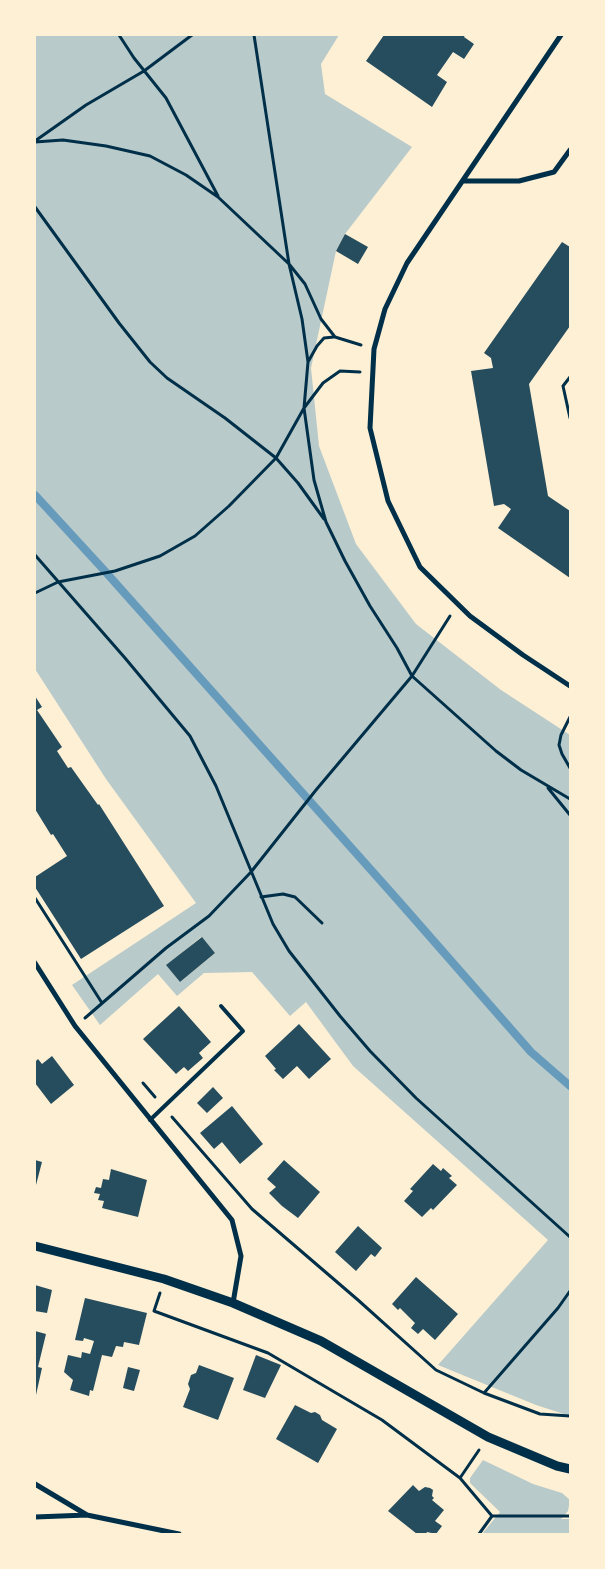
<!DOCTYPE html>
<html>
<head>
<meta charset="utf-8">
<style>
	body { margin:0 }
	#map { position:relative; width:605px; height:1569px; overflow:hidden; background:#fdf0d5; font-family:Georgia,serif }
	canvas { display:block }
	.frame { position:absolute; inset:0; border:36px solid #fdf0d5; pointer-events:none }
</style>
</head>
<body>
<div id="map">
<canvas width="605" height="1569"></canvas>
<div class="frame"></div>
</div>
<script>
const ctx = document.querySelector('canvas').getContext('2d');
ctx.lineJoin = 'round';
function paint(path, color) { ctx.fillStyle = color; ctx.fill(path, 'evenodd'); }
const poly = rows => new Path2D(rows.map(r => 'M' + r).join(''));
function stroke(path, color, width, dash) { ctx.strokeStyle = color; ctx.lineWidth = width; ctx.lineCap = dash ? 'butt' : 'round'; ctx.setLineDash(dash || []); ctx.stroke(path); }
const green = poly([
	[35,35,339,35,321,64,325,94,412,147,345,234,336,251,311,368,319,446,356,544,416,624,501,690,570,735,570,1416,536,1405,438,1365,548,1240,353,1066,306,1002,290,1016,252,972,204,973,177,996,158,974,100,1025,72,985,196,903,106,779,35,669],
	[201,937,215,953,180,982,167,965],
	[483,1460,533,1484,562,1493,570,1500,568,1511,561,1519,570,1519,570,1534,482,1534,500,1512,470,1483,470,1478]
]);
const stream = poly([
	[35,495,103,569,396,898,531,1052,570,1086]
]);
const building = poly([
	[384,35,465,35,464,37,474,44,464,59,453,52,437,75,447,82,432,107,366,61],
	[345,234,368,247,358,264,336,251],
	[562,242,570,247,570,326,529,384,548,496,570,511,570,578,498,528,511,509,504,504,494,506,471,371,493,368,491,358,484,353],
	[35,696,42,707,37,710,62,747,57,751,68,768,71,767,98,805,99,804,164,906,81,959,35,887,35,877,67,856,53,834,51,835,35,809],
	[202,937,215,953,180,982,166,965],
	[179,1006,211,1042,199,1053,203,1058,188,1071,184,1067,176,1074,143,1039],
	[299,1024,331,1059,309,1079,297,1066,283,1079,274,1070,276,1069,265,1056],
	[52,1056,74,1085,51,1104,35,1083,35,1062,38,1059,42,1064],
	[213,1087,223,1098,207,1113,197,1103],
	[232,1106,263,1144,240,1164,222,1142,214,1149,200,1133],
	[35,1160,42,1162,36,1185,35,1185],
	[284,1160,320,1192,298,1218,282,1206,269,1193,276,1187,267,1179],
	[433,1164,441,1171,443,1168,452,1176,449,1178,457,1185,433,1210,431,1208,422,1217,404,1201,413,1191,410,1189],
	[111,1169,147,1180,138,1217,102,1208,104,1201,98,1200,100,1194,94,1193,96,1187,101,1188,103,1179,109,1180],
	[358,1226,382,1248,375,1257,371,1254,356,1271,335,1252],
	[416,1277,458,1314,435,1340,423,1329,418,1334,411,1328,415,1323,400,1308,398,1310,392,1304],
	[35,1285,52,1290,47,1313,35,1311],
	[85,1298,147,1313,139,1345,124,1342,123,1347,116,1346,112,1357,102,1355,93,1391,90,1390,89,1396,70,1390,73,1380,64,1372,68,1355,81,1358,82,1352,90,1354,94,1341,84,1338,83,1341,75,1340],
	[35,1331,46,1334,38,1367,42,1368,36,1395],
	[256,1355,281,1365,265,1398,243,1390],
	[199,1365,234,1378,218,1420,183,1407,190,1389,188,1384,191,1375,196,1373],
	[128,1367,140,1370,134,1391,123,1388],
	[295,1405,311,1413,315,1412,320,1415,322,1420,337,1429,318,1463,276,1439],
	[413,1485,419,1491,425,1487,430,1488,433,1490,432,1496,434,1498,432,1500,444,1510,435,1521,442,1526,436,1534,427,1532,426,1534,417,1534,388,1511]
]);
const path = poly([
	[119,35,134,58,166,98,218,196],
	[254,35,289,264,302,319,308,362,304,408,314,480,326,522,345,561,370,606,397,648,412,676,496,751,521,770,570,799],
	[35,141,86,105,144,71,192,35],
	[35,142,63,140,106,146,150,156,186,175,218,197,289,264,305,284,321,319,335,337,361,345],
	[35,207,119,323,150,362,167,378,225,418,276,458,298,483,324,519],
	[308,362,317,346,324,338,334,337],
	[570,377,563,386,570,418],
	[35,555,125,658,190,736,216,786,273,924,289,951,340,1016,370,1051,416,1098,570,1237],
	[35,593,58,582,115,571,160,556,195,536,229,506,276,458,304,408,323,383,340,371,360,372],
	[570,717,561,735,559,745,562,754,570,768],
	[548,788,570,815],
	[261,897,283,894,295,897,322,923],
	[35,898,102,1003],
	[85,1018,166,948,209,916,251,872,316,790,412,676,450,616],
	[143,1083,155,1097],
	[172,1117,252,1209,358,1300,436,1370,484,1393,540,1414,570,1416],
	[160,1293,154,1311,268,1353,382,1420,460,1478,492,1516],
	[484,1393,558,1308,570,1291],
	[460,1478,479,1450],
	[479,1534,492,1516,570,1516]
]);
const service = poly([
	[150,1120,243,1031,221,1006]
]);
const minor = poly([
	[561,35,407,263,385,309,374,349,370,428,388,501,420,567,470,616,523,655,570,686],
	[463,181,519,181,554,172,570,150],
	[35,963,75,1026,232,1220,241,1256,233,1303],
	[35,1484,87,1515,179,1534],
	[35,1517,87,1515]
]);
const tertiary = poly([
	[35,1246,164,1279,233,1303,321,1341,488,1437,557,1466,570,1469]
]);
paint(green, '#b9caca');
stroke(stream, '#669bbc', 8);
paint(building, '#264d5e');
stroke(path, '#003049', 3);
stroke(service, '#003049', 4);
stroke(minor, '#003049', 5);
stroke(tertiary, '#003049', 9);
</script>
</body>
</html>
